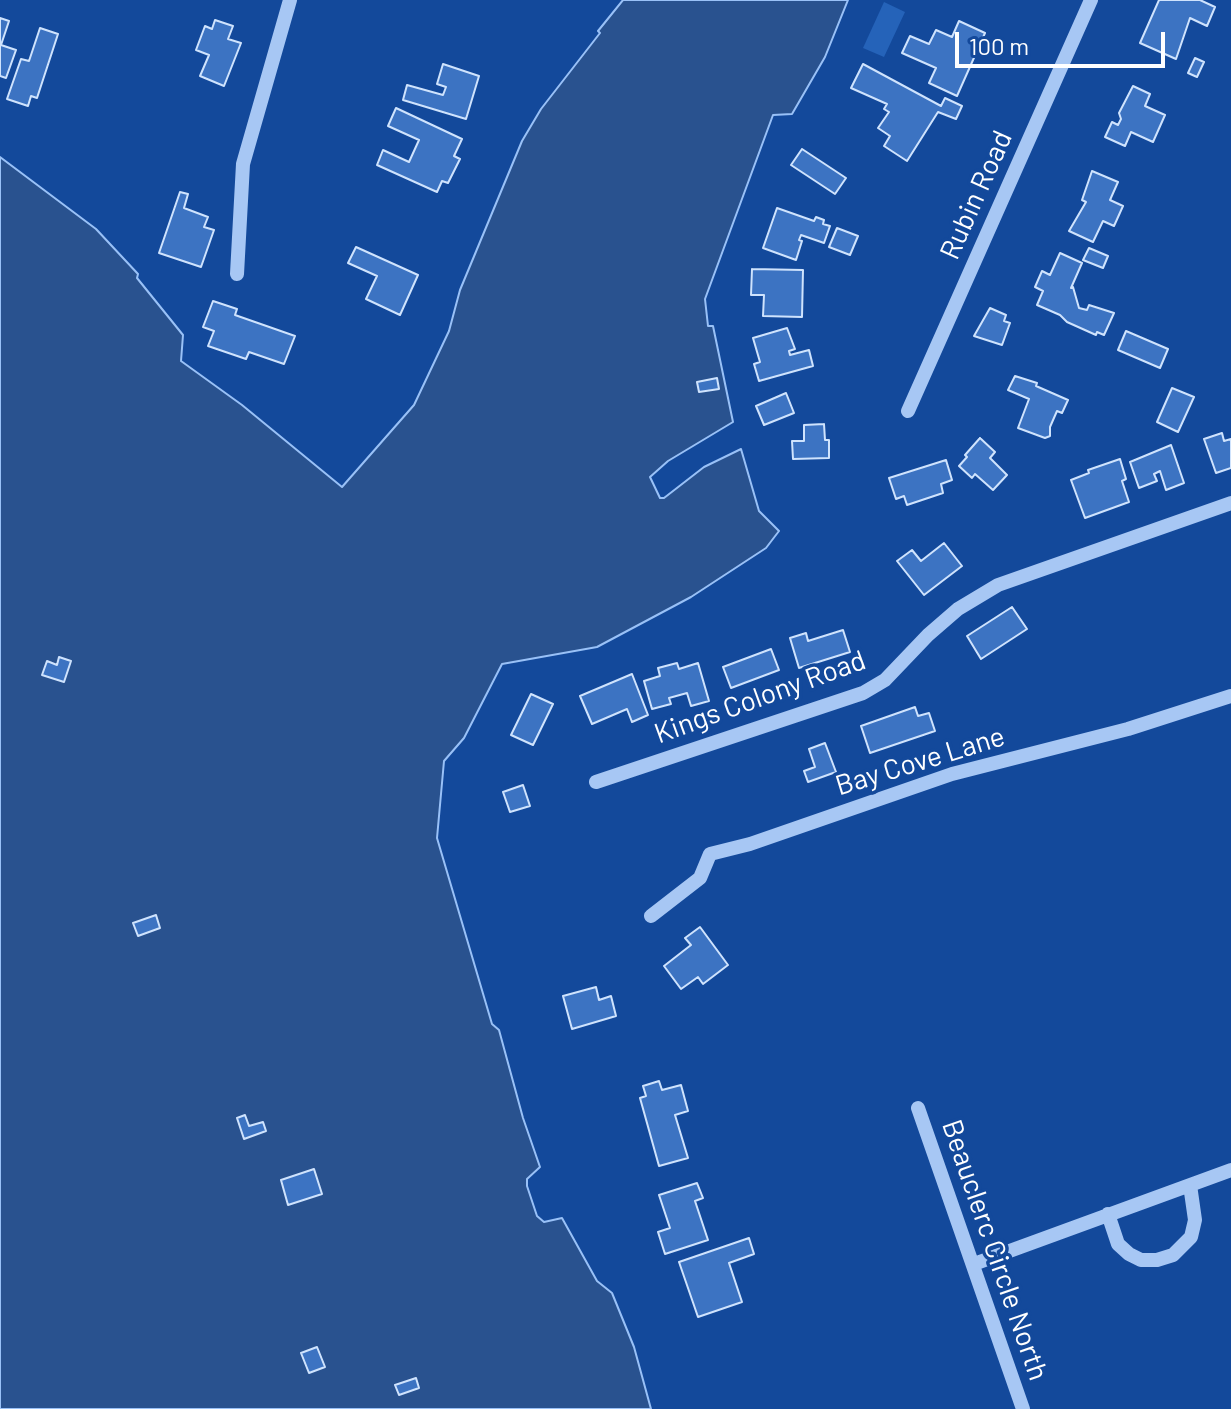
<!DOCTYPE html>
<html>
<head>
<meta charset="utf-8">
<style>
	body { margin:0 }
	#map { position:relative; width:1231px; height:1409px; overflow:hidden; background:#13499b; font-family:Barlow,sans-serif }
	canvas { display:block }
	.scale { position:absolute; left:955px; top:32px; width:210px; height:36px; box-sizing:border-box; border:4px solid #fff; border-top:0; padding-left:10px; font-size:24px; line-height:28px; white-space:nowrap; color:#fff; -webkit-text-stroke:6px #13499b; paint-order:stroke }
</style>
</head>
<body>
<div id="map">
<canvas width="1231" height="1409"></canvas>
<div class="scale">100 m</div>
</div>
<script>
const ctx = document.querySelector('canvas').getContext('2d');
ctx.lineJoin = 'round';
function paint(path, color) { ctx.fillStyle = color; ctx.fill(path, 'evenodd'); }
const poly = rows => new Path2D(rows.map(r => 'M' + r).join(''));
function stroke(path, color, width, dash) { ctx.strokeStyle = color; ctx.lineWidth = width; ctx.lineCap = dash ? 'butt' : 'round'; ctx.setLineDash(dash || []); ctx.stroke(path); }
function write(font, color, halo, rows, align = 'center') {
  ctx.font = font + ' Barlow,sans-serif'; ctx.lineWidth = 7; ctx.setLineDash([]); ctx.textBaseline = 'middle'; ctx.strokeStyle = halo; ctx.fillStyle = color; for (const [text, x, y, turn = 0] of rows) {
    ctx.save(); ctx.translate(x, y); ctx.rotate((+turn || 0) * Math.PI / 180); ctx.textAlign = isNaN(turn) ? turn : align; if (halo) ctx.strokeText(text, 0, 0); ctx.fillText(text, 0, 0); ctx.restore();
  }
}
const green = poly([
	[884,2,905,12,884,57,863,48]
]);
const water = poly([
	[623,0,848,0,825,57,792,114,773,115,705,299,708,326,713,326,733,422,668,461,650,477,660,498,664,498,704,467,741,449,759,511,779,531,766,548,691,597,597,647,502,664,464,738,444,761,437,838,492,1024,499,1030,523,1118,540,1167,527,1179,527,1186,537,1216,544,1222,562,1218,597,1281,612,1293,634,1347,651,1409,0,1409,0,157,96,229,138,274,137,278,183,335,181,361,242,405,342,487,414,405,449,331,460,290,522,141,541,109,600,33,598,31,623,0]
]);
const building = poly([
	[1159,0,1200,0,1215,7,1207,26,1190,18,1176,59,1140,43,1159,0],
	[0,18,9,21,1,45,16,50,6,78,0,76,0,18],
	[215,20,233,26,228,39,241,43,224,86,200,76,209,55,196,50,205,26,212,29,215,20],
	[959,21,985,33,957,96,929,83,936,68,902,53,910,36,929,44,936,30,952,37,959,21],
	[40,28,58,34,37,98,31,96,28,106,7,99,21,59,29,61,40,28],
	[1195,58,1204,62,1197,77,1188,73,1195,58],
	[443,64,479,76,466,119,403,100,407,85,443,95,446,87,437,84,443,64],
	[863,64,941,106,945,98,962,106,956,119,938,112,907,161,884,146,890,136,878,128,889,112,884,109,887,104,851,88,863,64],
	[1133,86,1150,94,1145,106,1165,115,1153,142,1131,132,1125,146,1105,137,1112,122,1118,125,1121,119,1119,113,1133,86],
	[396,108,462,139,454,156,460,159,448,183,442,181,437,192,377,165,383,150,409,162,419,140,388,126,396,108],
	[802,149,846,178,835,194,791,165,802,149],
	[1092,171,1118,182,1110,200,1123,206,1114,226,1103,221,1093,242,1069,231,1086,202,1082,200,1092,171],
	[180,192,188,194,184,208,208,217,204,227,214,230,201,267,159,253,180,192],
	[777,208,814,221,816,217,824,220,823,224,830,226,824,243,801,235,799,240,802,241,796,260,763,248,777,208],
	[837,228,858,236,850,255,829,247,837,228],
	[356,247,418,275,400,315,366,299,377,276,348,263,356,247],
	[1089,248,1108,256,1103,268,1083,260,1089,248],
	[1060,253,1082,263,1071,288,1073,287,1079,308,1087,310,1089,305,1114,313,1104,335,1097,332,1096,335,1067,322,1060,315,1037,305,1043,291,1035,287,1042,271,1050,275,1060,253],
	[752,269,803,270,802,317,763,316,764,295,751,295,752,269],
	[213,301,237,309,235,315,295,336,284,364,249,352,246,359,208,346,214,331,203,327,213,301],
	[990,308,1006,315,1004,321,1010,323,1002,345,974,336,990,308],
	[787,328,795,349,789,351,790,355,809,350,813,366,759,381,754,364,760,362,753,338,787,328],
	[1126,331,1168,349,1160,368,1118,350,1126,331],
	[1015,376,1037,383,1036,386,1068,400,1062,413,1057,411,1050,427,1050,436,1045,438,1018,428,1029,399,1008,390,1015,376],
	[717,378,719,389,699,392,697,382,717,378],
	[1172,388,1194,397,1178,432,1157,422,1172,388],
	[786,393,794,413,764,425,756,406,786,393],
	[824,424,825,440,829,440,829,458,793,459,792,441,804,441,804,425,824,424],
	[1222,433,1224,441,1231,439,1231,468,1216,473,1204,439,1222,433],
	[980,438,995,452,990,458,1007,475,993,490,975,474,972,478,959,466,967,457,965,455,980,438],
	[1171,445,1184,483,1166,490,1160,471,1154,474,1157,481,1139,488,1130,462,1171,445],
	[1120,459,1126,479,1122,481,1129,502,1085,518,1071,480,1089,473,1088,470,1120,459],
	[946,460,952,480,941,484,943,493,907,505,904,496,896,499,889,478,946,460],
	[944,543,962,566,924,595,897,561,912,550,921,561,944,543],
	[1012,607,1027,629,981,659,967,636,1012,607],
	[843,630,850,652,799,668,790,638,806,633,808,641,843,630],
	[771,649,779,670,731,688,723,667,771,649],
	[59,657,71,661,64,682,42,675,47,661,57,665,59,657],
	[677,663,679,669,698,663,709,701,691,706,687,693,669,698,671,704,652,709,644,681,660,676,658,668,677,663],
	[632,674,648,715,632,722,627,709,592,724,580,696,632,674],
	[531,694,553,704,533,745,511,735,531,694],
	[915,707,918,716,929,713,935,731,870,753,861,726,915,707],
	[825,743,836,772,808,782,804,771,815,767,809,749,825,743],
	[523,785,530,806,510,812,503,792,523,785],
	[156,915,160,928,138,936,133,923,156,915],
	[700,927,728,965,703,984,698,977,681,989,664,966,691,945,685,938,700,927],
	[596,987,599,1000,611,996,616,1016,572,1029,563,996,596,987],
	[659,1081,662,1090,681,1085,688,1111,675,1115,688,1158,659,1166,640,1098,646,1096,643,1086,659,1081],
	[245,1115,249,1126,263,1122,266,1131,244,1139,237,1118,245,1115],
	[314,1169,322,1194,288,1205,281,1180,314,1169],
	[697,1183,703,1198,695,1201,708,1240,665,1254,658,1232,670,1228,659,1195,697,1183],
	[749,1238,754,1254,729,1263,742,1302,698,1317,679,1262,749,1238],
	[317,1347,325,1367,309,1373,301,1353,317,1347],
	[416,1378,419,1388,399,1395,395,1385,416,1378]
]);
const minor = poly([
	[237,274,243,164,290,0],
	[908,411,1091,0],
	[596,782,863,693,885,680,928,635,958,609,998,585,1231,503],
	[651,916,700,878,710,854,750,844,952,774,1128,729,1231,696],
	[918,1108,1023,1409],
	[1108,1214,1118,1244,1129,1254,1141,1260,1157,1260,1173,1255,1191,1237,1195,1220,1190,1185],
	[974,1264,1231,1170]
]);
const streetNames = [
	["Rubin Road",976,195,-66],
	["Kings Colony Road",760,697,-20],
	["Bay Cove Lane",920,761,-17],
	["Beauclerc Circle North",995,1250,71]
];
paint(green, '#2563b9');
paint(water, '#29528f');
stroke(water, '#99c1f7', 2);
paint(building, '#3c73c2');
stroke(building, '#cfe3fd', 2);
stroke(minor, '#a7c7f4', 14);
write('28px', '#fff', '#13499b', streetNames);
</script>
</body>
</html>
